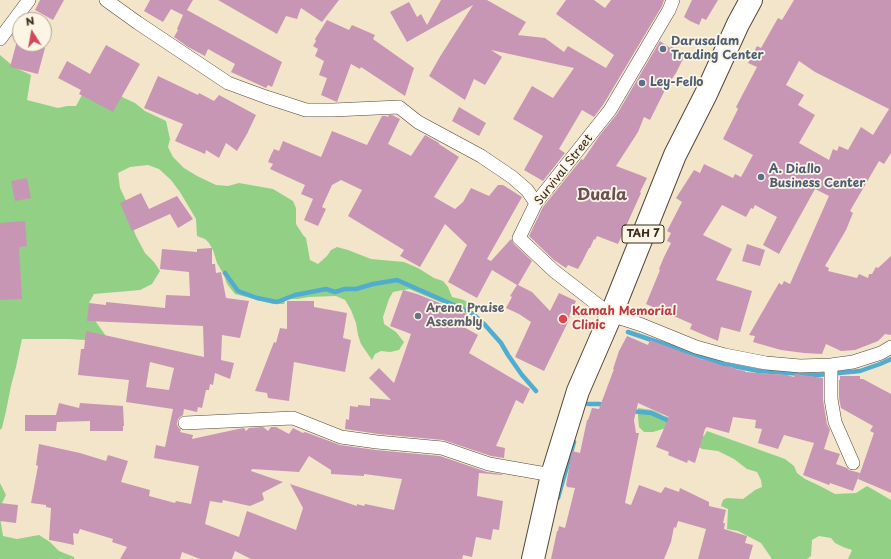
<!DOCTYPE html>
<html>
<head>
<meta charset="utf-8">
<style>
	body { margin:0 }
	#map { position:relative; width:891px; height:559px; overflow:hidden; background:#f3e5ca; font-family:"Playpen Sans",sans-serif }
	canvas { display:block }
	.north { position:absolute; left:12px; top:12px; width:40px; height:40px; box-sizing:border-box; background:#fcf5e5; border:1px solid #afa495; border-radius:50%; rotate:349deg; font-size:11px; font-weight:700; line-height:16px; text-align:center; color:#3b2a1e }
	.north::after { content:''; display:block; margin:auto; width:14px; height:18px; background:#d1495b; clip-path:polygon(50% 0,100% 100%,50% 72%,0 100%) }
</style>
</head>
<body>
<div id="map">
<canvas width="891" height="559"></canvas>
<div class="north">N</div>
</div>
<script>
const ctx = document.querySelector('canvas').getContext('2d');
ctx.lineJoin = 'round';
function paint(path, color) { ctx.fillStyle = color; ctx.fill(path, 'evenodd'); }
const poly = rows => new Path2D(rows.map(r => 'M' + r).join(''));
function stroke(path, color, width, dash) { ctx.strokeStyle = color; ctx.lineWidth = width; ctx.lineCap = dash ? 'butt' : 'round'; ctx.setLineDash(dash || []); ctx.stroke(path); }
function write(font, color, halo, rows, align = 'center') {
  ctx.font = font + ' "Playpen Sans",sans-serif'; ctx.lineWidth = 3.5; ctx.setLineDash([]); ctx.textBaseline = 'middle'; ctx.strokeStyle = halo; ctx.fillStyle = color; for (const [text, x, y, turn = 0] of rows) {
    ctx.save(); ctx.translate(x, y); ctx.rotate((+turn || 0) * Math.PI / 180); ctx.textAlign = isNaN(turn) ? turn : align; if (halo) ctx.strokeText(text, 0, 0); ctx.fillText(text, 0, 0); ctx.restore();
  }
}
const green = poly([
	[0,55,14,67,31,75,27,100,58,108,67,106,76,106,89,82,98,81,124,98,135,103,145,111,166,121,170,139,168,147,173,157,184,168,197,176,216,185,228,186,239,183,273,189,293,201,296,208,296,224,303,235,306,238,310,260,318,264,327,256,331,250,337,247,348,250,371,259,404,262,418,268,434,278,443,281,448,287,452,297,464,300,467,302,472,309,469,314,409,289,393,292,389,299,383,317,384,324,396,332,404,342,399,350,390,352,381,351,375,354,372,360,361,344,358,335,356,323,351,310,345,300,336,296,309,297,297,299,288,299,285,301,284,304,273,304,235,294,227,284,224,275,217,263,213,250,209,243,205,239,197,236,196,219,180,192,171,180,159,169,148,165,130,167,118,173,120,188,128,205,130,220,136,236,145,253,154,262,160,271,152,284,140,290,94,294,89,303,91,315,106,336,101,341,69,339,22,339,16,367,11,386,6,411,2,428,0,430],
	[638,408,652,410,657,412,664,416,668,417,687,430,704,436,707,431,785,459,794,466,797,473,805,479,818,485,835,494,856,493,867,486,891,500,891,559,848,559,852,550,843,547,835,543,831,538,819,536,812,540,811,556,807,559,772,559,761,543,738,531,727,529,728,509,721,506,723,500,727,498,743,499,755,490,762,487,761,480,757,472,747,469,734,459,718,451,702,449,678,434,666,428,653,432,644,432,639,427,638,416],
	[0,483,6,495,0,507],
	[0,517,3,536,17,539,39,535,50,542,59,551,74,557,74,559,0,559]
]);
const stream = poly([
	[225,273,238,291,257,298,277,302,295,295,326,289,335,292,345,289,356,289,373,284,397,280,472,313,485,325,501,343,508,355,522,375,536,391],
	[628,332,723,364,759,371,818,375,860,371,880,364,891,359],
	[588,404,599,404,606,405],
	[630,411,651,413,667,420],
	[558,498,574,442]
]);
const building = poly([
	[40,0,64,0,53,20,35,10],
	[150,0,193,0,187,10,282,62,272,87,268,85,266,88,231,72,235,64,208,49,205,56,188,47,174,37,178,30,177,29,183,15,171,9,163,22,144,11],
	[218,0,339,0,322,22,301,8,297,19,286,16,277,34],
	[441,0,487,0,526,22,518,35,545,38,564,52,568,46,606,68,614,55,556,14,566,0,594,0,605,8,611,0,664,0,662,6,603,105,594,117,582,110,559,149,565,153,543,181,524,170,543,136,513,119,532,86,553,98,574,68,491,50,502,57,485,85,474,79,465,100,429,76,441,55,473,5,407,42,390,12,409,2,417,17,421,14,427,25],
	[692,0,718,0,706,20,702,18,699,25,690,21,684,17],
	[794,0,891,0,891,153,884,164,879,161,850,211,853,213,846,230,825,266,829,268,828,271,857,278,859,274,868,278,869,274,872,274,876,267,878,268,891,256,891,335,885,334,878,341,855,350,841,351,826,344,822,354,804,353,781,350,753,342,755,336,749,335,779,283,782,285,784,281,790,284,829,196,815,189,779,254,763,245,777,217,755,205,753,209,751,208,746,217,722,205,703,235,732,249,716,280,752,291,740,332,721,327,718,341,690,329,692,324,646,304,660,270,659,269,664,257,671,243,667,241,671,233,667,231,682,202,676,198,694,170,700,173,704,164,733,178,735,174,741,177,753,155,723,139,738,109,736,107,757,67,748,63,757,46,761,48,778,18,782,20],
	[799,61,815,72,889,109,873,135,861,127,848,150,839,146,837,151,833,149,829,160,799,143,815,115,798,105,804,95,786,85],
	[327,20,349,30,352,25,375,35,373,39,414,68,405,96,361,67,360,69,351,64,337,102,321,95,327,78,319,75,324,61,315,56,318,49,313,46,316,41,315,39],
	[17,41,20,42,20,44,28,44,45,48,38,74,10,67],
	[660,41,670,48,671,46,684,57,676,73,667,86,650,120,644,117,638,132,616,166,640,175,647,178,640,192,641,193,618,244,597,236,595,240,594,239,590,248,589,248,582,262,578,269,568,265,566,268,554,260,529,236,543,207,580,161,581,159,583,160,600,135,617,114],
	[106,45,140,64,113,112,79,94,81,90,58,78,67,61,90,74],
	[158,76,198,95,199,93,214,101,219,95,256,115,247,134,237,151,226,143,219,158,206,150,205,154,175,141,183,124,144,108],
	[459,107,486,123,479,136,452,121],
	[389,115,392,115,400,119,388,144,411,156,425,135,439,143,439,144,459,157,434,197,455,209,463,202,471,188,489,196,498,185,503,185,522,197,487,259,491,261,511,239,514,244,532,261,518,285,532,292,550,311,559,293,576,301,569,316,570,316,567,324,544,371,515,357,531,322,519,314,506,308,512,297,510,296,517,285,492,270,477,298,448,282,467,245,445,224,420,267,400,256,404,250,348,216,362,190,341,180,332,185,322,207,326,209,318,226,304,220,313,199,301,194,305,185,270,169,273,164,268,162,271,155,274,149,279,151,283,141,321,157,332,131,367,145,382,116,386,116,388,117],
	[27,178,31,198,15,201,11,181],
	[141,193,149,209,177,196,193,219,178,228,170,214,132,231,120,203],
	[25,221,27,246,19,247,22,299,0,300,0,223],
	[747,244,765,250,760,266,742,261],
	[212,248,212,264,215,264,216,273,221,272,226,298,249,301,240,338,222,335,221,360,234,363,230,379,215,373,213,385,210,384,209,390,206,390,202,408,198,407,197,412,184,409,183,415,180,417,178,419,177,424,178,427,181,430,180,432,193,435,192,439,238,429,244,428,246,431,249,428,263,427,268,431,271,427,276,427,289,434,293,428,303,433,305,432,340,445,376,450,440,456,487,472,502,474,502,475,479,473,477,496,503,501,499,530,493,529,491,540,476,537,472,557,463,555,462,559,251,559,235,551,232,559,200,559,182,552,180,559,120,559,127,547,112,542,113,539,80,529,78,534,73,533,74,545,60,542,49,540,51,508,46,507,46,505,31,503,38,466,36,465,39,444,80,453,106,461,108,455,128,461,121,482,150,490,149,496,175,503,176,501,191,504,199,466,154,458,156,445,165,447,173,409,126,402,129,380,78,375,81,349,84,349,86,331,204,357,203,326,87,321,89,303,106,305,106,302,165,308,166,295,190,296,189,272,160,269,162,249,197,252,197,249],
	[150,362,174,368,169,390,146,387],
	[309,456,331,470,331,474,364,476,364,474,402,479,394,510,365,504,364,506,357,504,357,506,290,484,303,508,296,530,247,511,239,537,205,524,210,501,222,503,223,500,250,506,264,500,263,499,264,499,262,493,283,482,251,471,252,469,299,472],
	[403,290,417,294,467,314,462,326,478,335,469,353,530,389,523,404,516,400,496,446,505,448,504,458,491,456,443,440,378,434,345,429,346,419,349,420,350,406,358,407,358,405,370,406,370,398,391,400,369,378,379,368,394,383,411,334,390,326],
	[287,301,314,301,314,307,347,313,343,338,351,340,345,372,294,362,289,401,268,398,267,393,255,391,274,342,276,343,280,328,287,329],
	[627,336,648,345,650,340,703,360,703,359,724,366,733,367,733,368,736,368,735,369,745,371,745,372,787,375,794,377,795,374,823,378,823,400,827,424,830,430,824,449,840,454,836,464,847,468,849,470,860,473,853,491,830,483,829,485,803,475,814,443,784,435,778,449,758,443,762,429,755,428,756,420,733,417,729,433,707,427,705,429,695,463,688,460,687,463,668,455,669,452,656,447,669,417,638,403,634,420,636,433,639,433,625,503,631,505,639,485,661,493,665,487,679,492,680,488,709,502,709,506,726,510,723,523,725,523,724,529,747,536,745,543,753,545,749,559,698,559,706,529,678,521,676,528,674,527,671,542,664,559,551,559,557,531,558,531,559,526,565,528,575,488,567,487,567,486,566,485,572,451,580,453,587,420,588,420,592,408,599,409,614,369,613,369,619,351],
	[840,376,860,376,860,379,863,379,891,394,891,493,858,479,874,433,870,431,873,426,841,408,839,398,839,380,840,380],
	[59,403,79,408,80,403,123,406,124,426,123,426,123,431,90,431,90,421,57,422,56,431,25,431,25,415,56,415],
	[0,503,18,505,16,523,0,521]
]);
const street = poly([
	[106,0,138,23,228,83,266,97,306,110,333,110,399,107,418,122,481,156,512,177,527,190,536,203],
	[673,0,669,10,610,110,536,203,519,238,554,271,611,315,642,325,696,347,725,355,766,363,800,366,831,365,853,362,881,353,891,347],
	[0,39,29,0],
	[831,365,831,399,835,422,853,463],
	[185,423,293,418,341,437,377,442,442,448,489,464,552,475]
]);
const highway = poly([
	[533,559,552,475,578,391,611,315,675,155,706,94,738,24,751,0]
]);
const markers = [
	[663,49,4,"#5c6f8a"],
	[642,83,4,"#5c6f8a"],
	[761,177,4,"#5c6f8a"],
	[418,316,4,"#6b7280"],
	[563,319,5,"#e0444e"]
];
const shields = [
	[643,234,42]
];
const shieldNames = [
	["TAH 7",643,234]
];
const serviceNames = [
	["Darusalam",671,42],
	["Trading Center",671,56],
	["Ley-Fello",650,83],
	["A. Diallo",769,170],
	["Business Center",769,184]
];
const streetNames = [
	["Survival Street",564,170,-52]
];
const worshipNames = [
	["Arena Praise",426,309],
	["Assembly",426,323]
];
const healthNames = [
	["Kamah Memorial",572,312],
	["Clinic",572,326]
];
const districtNames = [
	["Duala",602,196]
];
paint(green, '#92d086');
stroke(stream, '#51adcf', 4.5);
paint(building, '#c896b5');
stroke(street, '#574638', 14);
stroke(highway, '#574638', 24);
stroke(street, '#fff', 13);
stroke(highway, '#fff', 22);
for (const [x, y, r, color] of markers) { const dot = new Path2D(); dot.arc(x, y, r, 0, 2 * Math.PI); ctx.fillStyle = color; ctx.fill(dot); stroke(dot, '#fcf5e5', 1.5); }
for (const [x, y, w] of shields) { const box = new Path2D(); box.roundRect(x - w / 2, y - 9, w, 18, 3); ctx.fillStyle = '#fcf5e5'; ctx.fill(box); stroke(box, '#3b2a1e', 1); }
write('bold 11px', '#3b2a1e', null, shieldNames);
write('bold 12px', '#4e5e75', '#fcf5e5', serviceNames, 'left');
write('12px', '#3b2a1e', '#fcf5e5', streetNames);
write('bold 12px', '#5b616d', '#fcf5e5', worshipNames, 'left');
write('bold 12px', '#be3a42', '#fcf5e5', healthNames, 'left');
write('bold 16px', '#6c5053', '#fcf5e5', districtNames);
</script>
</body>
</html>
